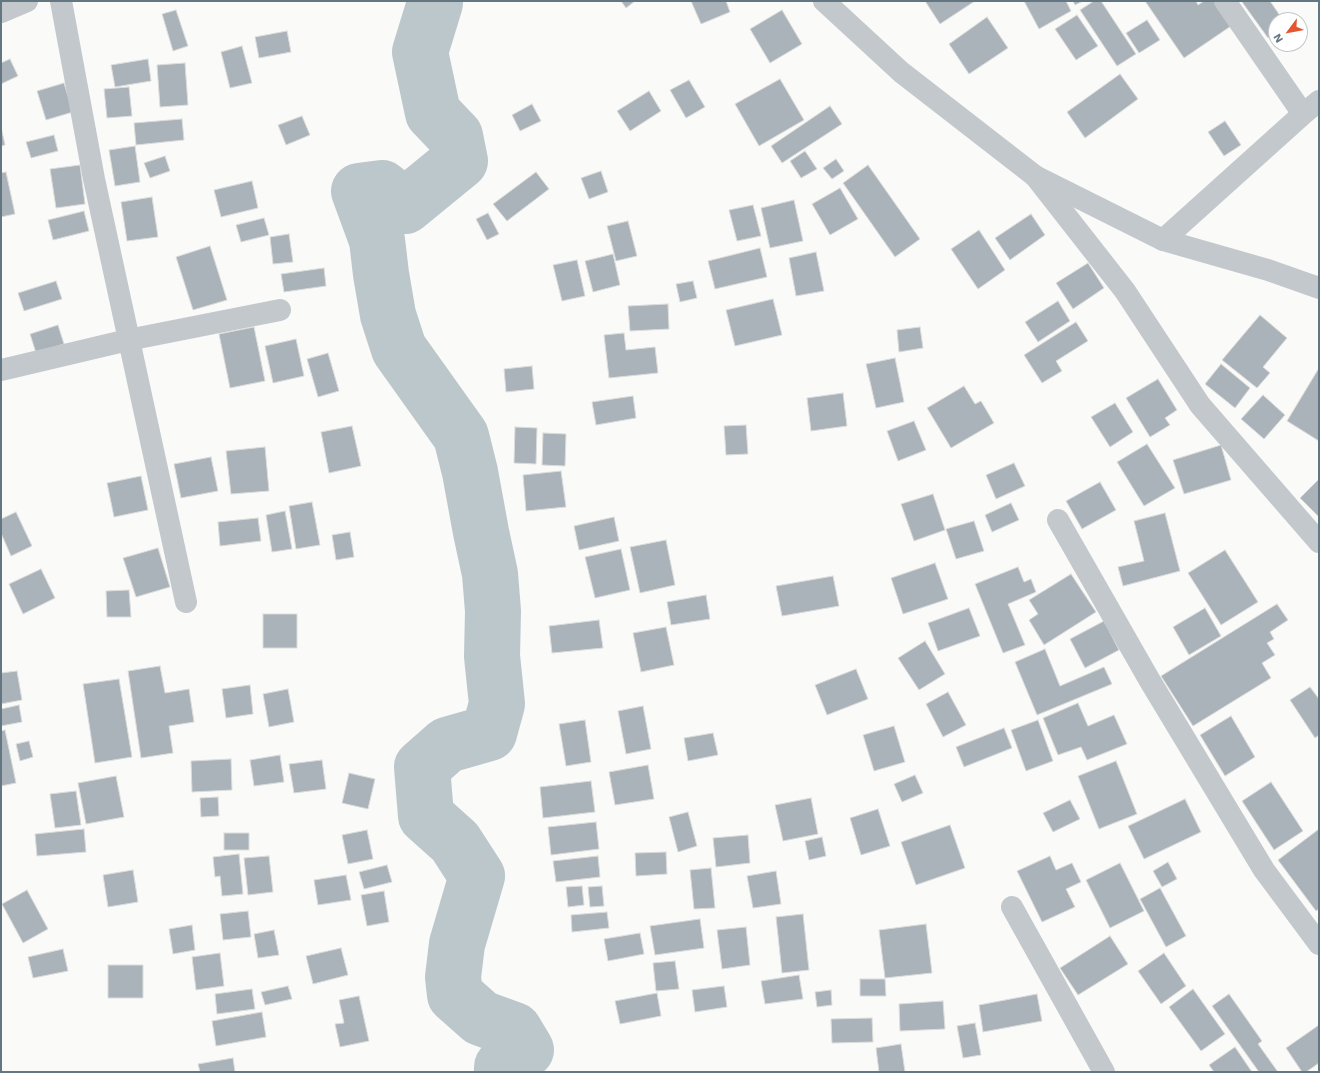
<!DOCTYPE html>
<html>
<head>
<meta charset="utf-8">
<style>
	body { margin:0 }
	#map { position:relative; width:1320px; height:1073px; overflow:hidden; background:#fafaf8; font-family:"Work Sans",sans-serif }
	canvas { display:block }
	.frame { position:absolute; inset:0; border:2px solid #657683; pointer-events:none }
	.north { position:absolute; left:1268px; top:12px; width:40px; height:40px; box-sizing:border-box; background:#fff; border:1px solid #c1c8cd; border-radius:50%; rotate:238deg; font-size:11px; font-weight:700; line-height:16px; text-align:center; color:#657683 }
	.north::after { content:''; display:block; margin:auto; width:14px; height:18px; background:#e4572e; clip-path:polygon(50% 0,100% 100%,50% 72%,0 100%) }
</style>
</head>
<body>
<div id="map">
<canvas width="1320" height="1073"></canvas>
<div class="frame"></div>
<div class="north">N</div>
</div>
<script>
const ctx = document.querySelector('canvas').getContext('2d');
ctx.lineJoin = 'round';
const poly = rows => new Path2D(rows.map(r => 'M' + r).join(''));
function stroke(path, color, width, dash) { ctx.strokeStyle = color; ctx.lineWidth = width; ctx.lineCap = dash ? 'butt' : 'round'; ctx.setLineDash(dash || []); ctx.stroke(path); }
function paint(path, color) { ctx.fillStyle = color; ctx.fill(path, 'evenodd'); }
const river = poly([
	[435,1,435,3,420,52,433,113,455,136,460,161,405,206,382,188,359,191,377,240,381,274,388,315,399,349,461,436,470,472,481,532,490,574,493,611,492,656,497,704,489,733,447,745,422,767,426,816,455,842,477,876,457,944,453,977,455,995,481,1018,514,1030,526,1050,502,1067,502,1072]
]);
const building = poly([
	[621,1,635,1,626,8,621,1],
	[691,1,726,1,730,12,701,24,691,1],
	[925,1,975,1,940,24,925,1],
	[1024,1,1066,1,1071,11,1039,29,1024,1],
	[1073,1,1083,1,1075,5,1073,1],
	[1094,1,1101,1,1136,54,1117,66,1080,10,1094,1],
	[1145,1,1196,1,1198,5,1204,1,1214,1,1231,26,1184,58,1145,1],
	[1243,1,1270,1,1283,20,1276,20,1276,33,1268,38,1242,2,1243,1],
	[176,10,188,46,173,51,162,14,176,10],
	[782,10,802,44,770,63,750,29,782,10],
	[1077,15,1098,46,1076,60,1055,29,1077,15],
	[987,17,1008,48,969,74,949,44,987,17],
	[1147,20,1160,40,1139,53,1126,33,1147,20],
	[287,31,291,52,259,58,255,37,287,31],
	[242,46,252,83,230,88,221,52,242,46],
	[10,59,18,76,1,84,1,63,10,59],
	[148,59,151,81,115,87,111,65,148,59],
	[185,63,188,105,160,107,157,65,185,63],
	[1120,74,1138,99,1085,138,1067,112,1120,74],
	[780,79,804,120,759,146,735,104,780,79],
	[689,80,705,107,686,118,670,90,689,80],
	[64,83,73,112,46,120,37,91,64,83],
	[129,87,132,116,107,118,104,89,129,87],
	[649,91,661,111,630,131,617,111,649,91],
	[532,104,541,121,520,131,512,115,532,104],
	[830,106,842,124,782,163,771,146,830,106],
	[302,116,310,135,286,145,278,125,302,116],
	[182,119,184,140,136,145,134,123,182,119],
	[1225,121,1241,145,1224,156,1208,132,1225,121],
	[1,127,5,145,1,146,1,127],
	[54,135,58,151,31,158,26,142,54,135],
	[135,146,140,182,115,186,109,150,135,146],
	[805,151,817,169,801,178,790,161,805,151],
	[165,156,170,171,150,178,144,163,165,156],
	[836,159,844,171,832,179,823,168,836,159],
	[80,165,85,204,56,208,50,169,80,165],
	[868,165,920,239,895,257,843,183,868,165],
	[601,171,608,192,589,199,581,178,601,171],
	[6,172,15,214,1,217,1,173,6,172],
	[536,172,549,189,507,221,493,204,536,172],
	[252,181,258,208,221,217,214,190,252,181],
	[840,188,858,219,830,235,812,204,840,188],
	[152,197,158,237,127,241,121,202,152,197],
	[794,200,803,241,770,248,761,208,794,200],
	[753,205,761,236,737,241,729,210,753,205],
	[84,211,89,231,53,240,48,220,84,211],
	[488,213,499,234,487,240,476,219,488,213],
	[1031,214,1045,235,1010,260,995,238,1031,214],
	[264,218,269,235,241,242,236,225,264,218],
	[628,221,637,256,616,261,607,226,628,221],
	[979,230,1005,270,978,289,951,249,979,230],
	[289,234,293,262,273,264,270,237,289,234],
	[210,246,227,300,193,310,176,257,210,246],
	[760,248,767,277,715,289,708,261,760,248],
	[816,252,824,291,796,296,789,258,816,252],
	[613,254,620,285,593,292,585,261,613,254],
	[577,260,585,296,562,301,553,265,577,260],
	[1088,263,1104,288,1073,309,1056,283,1088,263],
	[324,268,326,286,284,292,281,274,324,268],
	[56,281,62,299,24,311,18,293,56,281],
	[693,281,697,298,680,302,676,284,693,281],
	[773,299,782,335,735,346,726,310,773,299],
	[1058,301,1070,321,1038,342,1025,322,1058,301],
	[668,304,669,329,630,331,628,306,668,304],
	[1260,315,1287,338,1263,367,1270,373,1257,388,1222,360,1260,315],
	[1076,322,1088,341,1056,361,1062,371,1042,383,1024,355,1076,322],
	[58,325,64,344,36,353,30,334,58,325],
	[254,327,265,381,230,388,219,334,254,327],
	[920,327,923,348,899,352,897,330,920,327],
	[624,333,626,350,655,347,658,373,609,378,604,335,624,333],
	[296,339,304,376,273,383,265,346,296,339],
	[328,353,339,391,318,397,307,359,328,353],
	[895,358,904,402,876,408,866,364,895,358],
	[1221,364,1250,388,1235,408,1205,384,1221,364],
	[532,366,534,389,506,392,504,369,532,366],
	[1319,368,1319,441,1287,421,1319,368],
	[1158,379,1177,410,1165,418,1170,425,1150,437,1126,398,1158,379],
	[964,386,975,404,981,401,994,423,951,448,927,408,964,386],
	[843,393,847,426,811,431,807,398,843,393],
	[1263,395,1285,415,1264,439,1241,419,1263,395],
	[633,396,636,418,596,425,592,402,633,396],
	[1115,403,1133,432,1110,447,1091,417,1115,403],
	[914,421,926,450,898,461,887,431,914,421],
	[746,425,748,454,726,455,724,426,746,425],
	[352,426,361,466,329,473,321,432,352,426],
	[515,427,537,428,536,464,514,463,515,427],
	[543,433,566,434,565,466,542,465,543,433],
	[1147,444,1175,488,1144,506,1117,462,1147,444],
	[1221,445,1231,480,1184,494,1173,460,1221,445],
	[265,447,269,491,231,494,226,451,265,447],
	[211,457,218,491,181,498,174,464,211,457],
	[1014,463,1025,486,996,499,986,475,1014,463],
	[561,471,566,507,526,511,523,475,561,471],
	[141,476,148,510,114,517,107,483,141,476],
	[1319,479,1319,517,1300,498,1319,479],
	[1100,482,1116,510,1082,529,1066,501,1100,482],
	[933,494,945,530,914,541,901,504,933,494],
	[312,502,320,545,296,549,289,506,312,502],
	[1011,503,1019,520,992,532,985,515,1011,503],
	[285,511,292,549,272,552,266,515,285,511],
	[16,512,32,546,11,556,1,533,1,519,16,512],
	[1165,513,1180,571,1123,586,1118,567,1144,561,1134,521,1165,513],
	[614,517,619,541,579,550,574,526,614,517],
	[258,518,261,541,220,546,218,522,258,518],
	[974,521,984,551,956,559,946,529,974,521],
	[350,532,354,557,336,560,332,535,350,532],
	[666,540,675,585,640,593,630,547,666,540],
	[158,548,170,587,136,597,123,558,158,548],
	[621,549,630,590,595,598,585,557,621,549],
	[1225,550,1258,602,1221,625,1188,573,1225,550],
	[935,563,948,599,903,614,891,578,935,563],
	[1018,567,1024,582,1031,579,1036,592,1008,604,1025,645,1003,653,975,584,1018,567],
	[41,569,55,598,23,614,9,584,41,569],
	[1071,574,1096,612,1044,645,1029,620,1038,614,1029,600,1071,574],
	[833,576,839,606,782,616,776,586,833,576],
	[129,590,131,617,107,617,106,591,129,590],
	[706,595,710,619,671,625,667,602,706,595],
	[1277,604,1288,620,1270,632,1274,639,1267,643,1275,655,1262,663,1271,678,1193,726,1161,676,1277,604],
	[969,608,980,636,938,651,928,623,969,608],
	[1205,608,1221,636,1189,655,1173,627,1205,608],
	[263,614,297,614,297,648,263,648,263,614],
	[599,620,603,648,552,653,549,626,599,620],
	[1104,621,1119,650,1085,668,1070,639,1104,621],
	[666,627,674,665,641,672,633,633,666,627],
	[925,641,945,674,919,690,898,658,925,641],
	[1045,649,1060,686,1104,667,1112,684,1037,715,1015,662,1045,649],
	[160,666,165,693,189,689,194,722,169,726,173,753,141,758,128,671,160,666],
	[856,669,868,699,827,715,815,685,856,669],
	[17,671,22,700,1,704,1,673,17,671],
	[119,679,132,757,95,763,83,684,119,679],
	[250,685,253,714,226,718,222,689,250,685],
	[1310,687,1319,699,1319,735,1315,738,1290,700,1310,687],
	[288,689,294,722,269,727,263,694,288,689],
	[948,692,966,725,943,737,926,704,948,692],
	[1078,703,1088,726,1114,715,1127,744,1087,760,1081,747,1058,755,1043,718,1078,703],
	[19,705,22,722,1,726,1,709,19,705],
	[643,706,651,749,626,754,618,711,643,706],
	[1231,716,1255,757,1225,776,1200,735,1231,716],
	[585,720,591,762,566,766,559,724,585,720],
	[1038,720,1053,761,1026,771,1011,730,1038,720],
	[894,726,905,762,874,771,863,735,894,726],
	[1004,728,1012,748,964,767,956,747,1004,728],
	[5,730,16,783,1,786,1,731,5,730],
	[713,733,718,755,688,761,684,738,713,733],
	[29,741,33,757,20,761,16,744,29,741],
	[280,755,284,782,254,786,250,760,280,755],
	[231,759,232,790,192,792,191,761,231,759],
	[322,760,326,789,294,793,289,764,322,760],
	[1116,761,1137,814,1099,829,1078,776,1116,761],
	[648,765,654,799,615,805,609,772,648,765],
	[349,773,375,779,368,809,342,803,349,773],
	[915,775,923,793,902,802,894,784,915,775],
	[116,776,124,817,86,824,78,783,116,776],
	[591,781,595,812,543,818,540,787,591,781],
	[1271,782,1303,831,1274,850,1242,801,1271,782],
	[76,791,81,825,55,828,50,794,76,791],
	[218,797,219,816,201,817,200,798,218,797],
	[811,798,818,834,783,841,775,805,811,798],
	[1185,799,1201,832,1144,859,1128,826,1185,799],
	[1070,800,1080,819,1053,832,1043,813,1070,800],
	[878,809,890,846,861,855,850,818,878,809],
	[688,812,697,846,678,852,669,817,688,812],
	[596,822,599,849,551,855,548,827,596,822],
	[950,825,965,868,916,885,901,842,950,825],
	[84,829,86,852,37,856,35,834,84,829],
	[1319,829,1319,909,1316,911,1278,860,1319,829],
	[367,830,373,859,348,864,342,835,367,830],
	[224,833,249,833,249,850,224,850,224,833],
	[748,835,750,863,716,867,713,838,748,835],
	[822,837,826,856,809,860,805,841,822,837],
	[666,852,667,874,636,876,635,853,666,852],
	[239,854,243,894,222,896,220,876,215,877,213,857,239,854],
	[269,856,273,892,248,895,244,858,269,856],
	[598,856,600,877,556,882,553,861,598,856],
	[1050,856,1056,870,1072,863,1081,882,1066,889,1075,907,1042,922,1017,871,1050,856],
	[1168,862,1177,879,1162,887,1153,871,1168,862],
	[1120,863,1144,911,1110,928,1086,880,1120,863],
	[387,865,392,882,364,889,359,872,387,865],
	[711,868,715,908,694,909,690,870,711,868],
	[133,870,138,902,108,907,103,875,133,870],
	[776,871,781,904,753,908,747,876,776,871],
	[346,875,351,900,318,905,314,880,346,875],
	[582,886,584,905,568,907,566,887,582,886],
	[602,886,604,906,590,907,588,887,602,886],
	[1160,888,1186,936,1166,947,1140,899,1160,888],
	[27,890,48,929,23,943,2,904,27,890],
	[384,891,389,922,367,926,361,895,384,891],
	[248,911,251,937,223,940,220,914,248,911],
	[607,912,609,928,572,932,571,915,607,912],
	[803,914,809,970,782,973,776,917,803,914],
	[700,919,704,948,655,955,650,926,700,919],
	[926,924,932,973,885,978,879,930,926,924],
	[192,925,195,950,173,954,169,929,192,925],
	[746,927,750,965,722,969,717,930,746,927],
	[274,930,279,955,258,958,254,934,274,930],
	[640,933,644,954,608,961,604,939,640,933],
	[1110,936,1128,964,1078,995,1060,968,1110,936],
	[341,948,348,975,313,984,306,956,341,948],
	[63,949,68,971,33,978,28,957,63,949],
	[220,953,224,986,196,990,192,957,220,953],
	[1164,953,1186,986,1161,1004,1138,971,1164,953],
	[675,961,679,989,656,991,653,963,675,961],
	[108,965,143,965,143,998,108,998,108,965],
	[799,975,803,999,765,1004,761,981,799,975],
	[860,979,885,979,886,996,860,996,860,979],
	[288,986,292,999,265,1005,261,992,288,986],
	[724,986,727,1007,695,1012,692,990,724,986],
	[252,989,255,1009,217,1014,215,994,252,989],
	[1193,989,1225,1034,1201,1051,1169,1007,1193,989],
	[831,990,832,1005,817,1007,815,992,831,990],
	[657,993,661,1016,620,1024,615,1001,657,993],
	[1037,994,1042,1021,983,1032,979,1005,1037,994],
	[1229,994,1262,1041,1258,1044,1278,1072,1259,1072,1212,1006,1229,994],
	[359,996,369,1041,340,1047,335,1024,344,1023,339,1000,359,996],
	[943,1001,945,1029,900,1031,899,1004,943,1001],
	[262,1012,266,1037,216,1046,212,1021,262,1012],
	[872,1018,873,1042,832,1043,831,1019,872,1018],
	[975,1023,981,1055,963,1058,957,1026,975,1023],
	[1319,1025,1319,1063,1306,1072,1302,1072,1286,1048,1319,1025],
	[901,1044,905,1072,879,1072,876,1048,901,1044],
	[1235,1047,1252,1072,1214,1072,1209,1065,1235,1047],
	[233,1058,235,1072,200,1072,198,1064,233,1058]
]);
const minor = poly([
	[61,1,94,179,186,602],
	[1225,1,1303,114],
	[1,12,27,1],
	[1035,176,1125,291,1200,405,1319,542],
	[1163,240,1303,114,1319,101],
	[1,370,128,340,280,310],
	[1058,520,1150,681,1264,870,1319,944],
	[1012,907,1104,1072]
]);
const tertiary = poly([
	[824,1,901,72,1035,176,1163,240,1268,270,1319,288]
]);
stroke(river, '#bbc7cb', 56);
paint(building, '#aab3b9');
stroke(building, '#dcdcda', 1);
stroke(minor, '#c3c8cc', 22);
stroke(tertiary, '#c3c8cc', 22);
</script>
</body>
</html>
